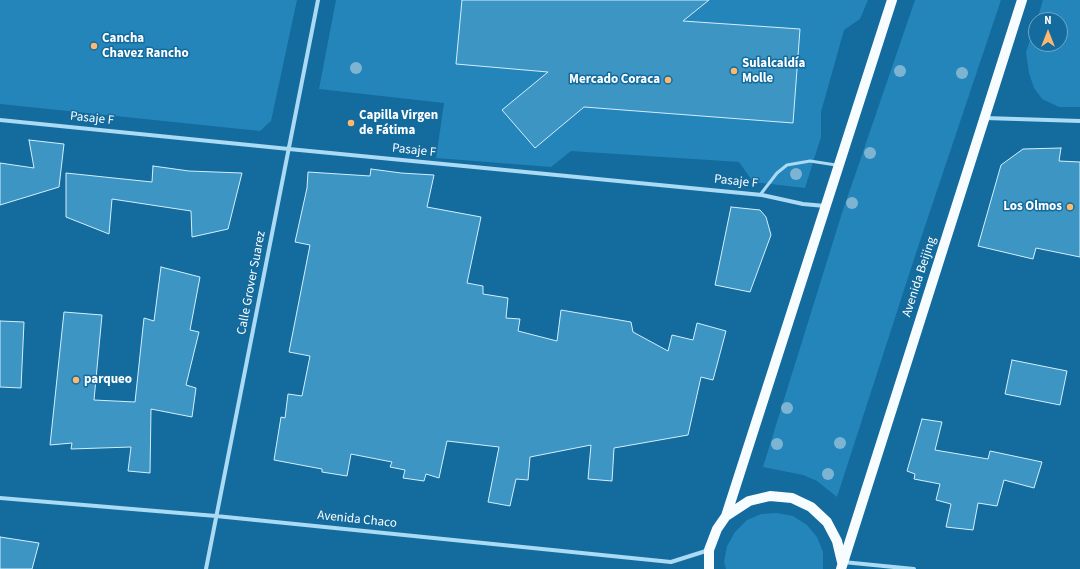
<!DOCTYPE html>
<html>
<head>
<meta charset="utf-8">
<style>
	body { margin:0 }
	#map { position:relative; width:1080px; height:569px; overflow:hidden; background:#146b9d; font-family:"Source Sans 3",sans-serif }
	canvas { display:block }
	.north { position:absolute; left:1028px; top:12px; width:40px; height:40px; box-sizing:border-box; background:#146b9d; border:1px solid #72a6c4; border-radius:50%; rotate:0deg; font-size:11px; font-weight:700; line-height:16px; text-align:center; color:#fff }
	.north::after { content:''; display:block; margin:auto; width:14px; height:18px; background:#ffb86d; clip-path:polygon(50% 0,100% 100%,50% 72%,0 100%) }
</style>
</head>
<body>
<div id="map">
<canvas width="1080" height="569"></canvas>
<div class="north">N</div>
</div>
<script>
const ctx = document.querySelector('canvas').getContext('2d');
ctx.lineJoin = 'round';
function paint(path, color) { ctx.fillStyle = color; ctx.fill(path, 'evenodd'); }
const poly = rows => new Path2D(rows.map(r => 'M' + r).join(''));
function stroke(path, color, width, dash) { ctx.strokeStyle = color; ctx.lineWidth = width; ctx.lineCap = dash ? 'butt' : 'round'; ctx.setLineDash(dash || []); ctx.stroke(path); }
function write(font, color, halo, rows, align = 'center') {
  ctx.font = font + ' "Source Sans 3",sans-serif'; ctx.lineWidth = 3; ctx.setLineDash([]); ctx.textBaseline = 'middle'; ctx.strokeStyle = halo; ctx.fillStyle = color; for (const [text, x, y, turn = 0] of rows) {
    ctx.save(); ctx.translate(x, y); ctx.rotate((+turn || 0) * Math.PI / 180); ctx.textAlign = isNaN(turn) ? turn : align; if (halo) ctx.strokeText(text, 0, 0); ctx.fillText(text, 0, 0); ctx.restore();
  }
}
const green = poly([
	[0,0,297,0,271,121,260,131,0,104],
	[336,0,462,0,456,64,548,72,503,110,535,148,584,107,793,123,800,30,683,21,709,0,868,0,860,19,844,30,821,112,821,137,805,188,753,182,739,162,571,151,551,167,436,158,444,103,319,89],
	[915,0,1001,0,916,253,837,497,817,481,803,475,763,467,841,216],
	[1043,0,1080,0,1080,107,1059,107,1042,99,1034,88,1029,73,1026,52,1036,22,1036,44,1060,44,1060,20,1037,20],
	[777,513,793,516,807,525,817,537,823,552,823,569,726,569,724,562,727,546,735,532,747,520,761,514]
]);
const building = poly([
	[462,0,709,0,683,21,800,29,793,123,584,107,535,148,502,110,548,72,456,64,462,0],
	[29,140,64,144,59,187,0,205,0,163,34,168,29,140],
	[1061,148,1059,161,1080,162,1080,257,1036,248,1033,259,978,246,1001,165,1023,149,1061,148],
	[153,166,189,171,242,173,228,229,192,237,191,211,112,199,109,234,66,217,66,173,152,182,153,166],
	[371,169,401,173,434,175,427,207,481,217,467,283,483,286,483,294,508,298,506,318,520,319,518,331,557,341,561,310,631,322,633,332,668,351,672,335,693,340,697,323,726,331,713,380,701,377,688,435,614,448,612,481,588,479,591,445,530,457,528,480,516,479,510,506,488,502,499,447,447,441,439,478,426,474,424,481,403,478,405,470,390,467,392,462,351,454,347,476,322,472,322,469,274,460,281,417,285,418,288,394,302,396,310,356,289,352,310,245,295,242,307,188,308,172,370,176,371,169],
	[731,207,760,210,766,217,771,235,750,292,715,285,731,207],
	[161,267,200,277,190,330,199,332,186,385,196,388,192,417,151,409,150,473,128,471,131,447,71,449,72,443,50,445,64,312,102,315,94,400,135,402,144,318,154,321,161,267],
	[0,321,24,322,21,388,0,387,0,321],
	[1012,360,1067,371,1060,405,1005,394,1012,360],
	[922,419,942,422,935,450,988,459,990,451,1042,462,1034,488,1004,480,997,506,978,503,973,530,946,527,951,504,936,500,940,484,914,479,915,474,907,471,922,419],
	[0,537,39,543,32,569,0,569,0,537]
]);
const service = poly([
	[760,195,777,173,787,165,810,161,836,165]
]);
const minor = poly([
	[985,118,1080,121],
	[0,120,289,149,762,195,803,204,825,206],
	[0,498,216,516,671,562,709,550],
	[843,562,914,569],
	[206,569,318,0]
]);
const primary = poly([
	[726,516,892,0],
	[709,569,709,550,717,529,726,516,749,501,770,496,792,498,811,507,827,522,837,541,842,562],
	[841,569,1022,0]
]);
const trees = [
	[356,68],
	[900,71],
	[962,73],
	[870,153],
	[796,174],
	[852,203],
	[787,408],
	[840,443],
	[777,444],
	[828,474]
];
const markers = [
	[94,46,4,"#ffb86d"],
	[734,71,4,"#ffb86d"],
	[668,80,4,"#ffb86d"],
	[351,123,4,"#ffb86d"],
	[1070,207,4,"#ffb86d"],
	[76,380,4,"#ffb86d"]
];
const poiNames = [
	["Cancha",102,39],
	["Chavez Rancho",102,54],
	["Sulalcaldía",742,64],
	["Molle",742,79],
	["Mercado Coraca",660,80,"right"],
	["Capilla Virgen",359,116],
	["de Fátima",359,131],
	["Los Olmos",1062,207,"right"],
	["parqueo",84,380]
];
const streetNames = [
	["Pasaje F",92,119,6],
	["Pasaje F",414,151,6],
	["Pasaje F",736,182,6],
	["Avenida Beijing",920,277,-72],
	["Calle Grover Suarez",252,283,-79],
	["Avenida Chaco",357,520,6]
];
paint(green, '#2385ba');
paint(building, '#3d95c4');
stroke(building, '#d3effd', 1);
stroke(service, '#aadaf4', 3);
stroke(minor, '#aadaf4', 4);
stroke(primary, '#f7fcff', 10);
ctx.fillStyle = '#7db4d2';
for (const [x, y] of trees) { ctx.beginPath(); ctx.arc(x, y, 6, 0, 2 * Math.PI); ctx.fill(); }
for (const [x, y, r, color] of markers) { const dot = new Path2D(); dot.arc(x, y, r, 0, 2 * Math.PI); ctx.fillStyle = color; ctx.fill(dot); stroke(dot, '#146b9d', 1.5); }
write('bold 13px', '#fff', '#146b9d', poiNames, 'left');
write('13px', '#fff', '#146b9d', streetNames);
</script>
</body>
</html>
